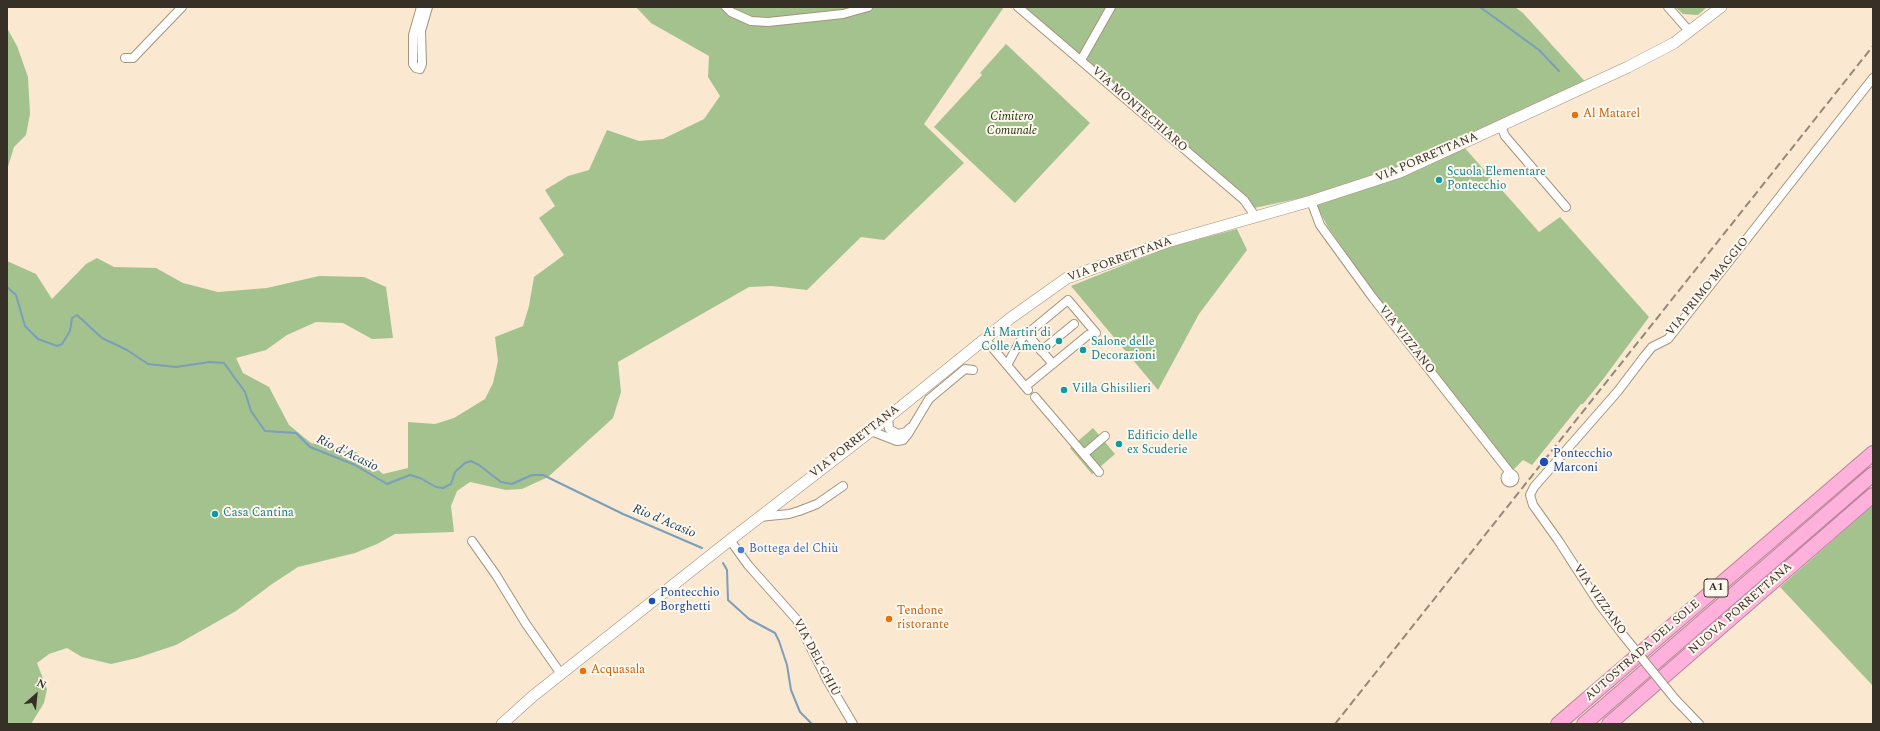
<!DOCTYPE html>
<html>
<head>
<meta charset="utf-8">
<style>
	body { margin:0 }
	#map { position:relative; width:1880px; height:731px; overflow:hidden; background:#fae8d0; font-family:Spectral,serif }
	canvas { display:block }
	.frame { position:absolute; inset:0; border:8px solid #373027; pointer-events:none }
	.north { position:absolute; left:16px; top:675px; width:40px; height:40px; -webkit-text-stroke:3px #fef7ed; paint-order:stroke; rotate:27deg; font-size:11px; font-weight:700; line-height:16px; text-align:center; color:#373027 }
	.north::after { content:''; display:block; margin:auto; width:14px; height:18px; background:#373027; clip-path:polygon(50% 0,100% 100%,50% 72%,0 100%) }
</style>
</head>
<body>
<div id="map">
<canvas width="1880" height="731"></canvas>
<div class="frame"></div>
<div class="north">N</div>
</div>
<script>
const ctx = document.querySelector('canvas').getContext('2d');
ctx.lineJoin = 'round';
function paint(path, color) { ctx.fillStyle = color; ctx.fill(path, 'evenodd'); }
const poly = rows => new Path2D(rows.map(r => 'M' + r).join(''));
function stroke(path, color, width, dash) { ctx.strokeStyle = color; ctx.lineWidth = width; ctx.lineCap = dash ? 'butt' : 'round'; ctx.setLineDash(dash || []); ctx.stroke(path); }
function write(font, color, halo, rows, align = 'center') {
  ctx.font = font + ' Spectral,serif'; ctx.lineWidth = 4; ctx.setLineDash([]); ctx.textBaseline = 'middle'; ctx.strokeStyle = halo; ctx.fillStyle = color; for (const [text, x, y, turn = 0] of rows) {
    ctx.save(); ctx.translate(x, y); ctx.rotate((+turn || 0) * Math.PI / 180); ctx.textAlign = isNaN(turn) ? turn : align; if (halo) ctx.strokeText(text, 0, 0); ctx.fillText(text, 0, 0); ctx.restore();
  }
}
const green = poly([
	[636,7,1004,7,924,124,964,163,884,240,861,237,807,290,772,286,749,287,618,362,621,392,613,418,548,477,522,489,506,490,470,482,457,491,451,506,454,532,395,534,377,544,355,553,298,567,272,584,236,611,176,645,137,658,111,664,82,657,67,648,49,654,37,663,47,689,44,703,31,724,7,724,7,261,36,274,52,299,86,264,97,258,114,267,156,268,183,283,218,292,267,288,319,276,364,277,386,287,393,338,372,339,343,323,316,322,287,335,266,350,236,358,243,373,269,387,289,425,311,443,356,452,383,474,408,468,408,422,435,424,454,418,485,399,493,383,498,361,495,337,523,326,529,306,534,277,564,255,539,218,555,206,545,190,568,176,589,170,607,130,639,141,663,139,704,119,720,96,708,77,709,56,651,23],
	[1024,7,1515,7,1523,13,1590,87,1463,146,1539,232,1560,217,1649,317,1604,378,1583,404,1581,404,1532,465,1523,460,1512,471,1391,317,1328,227,1311,196,1254,208],
	[1675,7,1707,7,1698,15,1683,14],
	[7,28,17,46,28,77,30,114,26,135,14,147,7,170],
	[1006,44,1090,123,1015,203,934,127,982,75,980,73],
	[1237,229,1247,250,1199,314,1158,390,1071,286,1169,247],
	[1093,428,1115,454,1092,474,1070,448],
	[1873,505,1873,686,1780,587]
]);
const stream = poly([
	[1480,7,1539,50,1559,71],
	[7,287,16,295,25,326,38,339,57,346,62,344,70,331,72,318,77,315,102,338,127,350,148,364,176,367,210,362,224,363,245,392,251,411,265,431,296,433,310,447,355,465,387,484,410,475,420,478,436,487,443,488,451,484,455,472,465,463,471,461,479,465,501,482,512,484,532,475,543,475,623,514,702,548],
	[723,563,727,570,728,600,749,619,775,633,779,641,787,665,791,690,800,712,812,724]
]);
const street = poly([
	[421,7,413,35,413,64,416,68,420,69,422,64,421,31,428,7],
	[726,7,731,12,751,21,768,22,843,14,868,7],
	[1018,7,1244,200,1255,216],
	[1668,7,1690,32],
	[125,58,133,58,182,7],
	[1081,60,1111,7],
	[1501,126,1505,136,1566,207],
	[1311,201,1320,225,1373,298,1511,474],
	[1027,334,1053,364],
	[985,339,1028,390],
	[1041,351,1074,324],
	[1007,365,1022,338,1068,300,1096,333],
	[1026,386,1088,335],
	[1035,397,1099,472],
	[888,416,889,429,898,434,906,432,910,428],
	[871,431,897,441,903,440,908,434,929,399,965,369,973,370],
	[1084,454,1105,436],
	'1505.5 478a4.5 4.5 0 1 1 9 0a4.5 4.5 0 1 1-9 0Z',
	[759,517,789,514,799,511,817,504,843,486],
	[730,540,748,565,797,620,827,680,853,724],
	[472,541,496,575,526,624,561,674],
	[1623,635,1600,605,1558,540,1533,505,1530,495,1534,487,1618,391,1643,358,1652,347,1668,339,1873,78],
	[1675,699,1699,724]
]);
const secondary = poly([
	[502,724,533,696,730,540,871,431,1012,317,1067,278,1167,242,1311,201,1400,172,1628,67,1674,43,1721,7]
]);
const highway = poly([
	[1558,724,1873,453],
	[1584,724,1873,474],
	[1609,724,1873,495]
]);
const rail = poly([
	[1335,724,1873,46]
]);
const streetBridge = poly([
	[1623,635,1675,699]
]);
const markers = [
	[1575,115,4,"#e8710a"],
	[1439,180,4,"#0f9aa8"],
	[1059,341,4,"#0f9aa8"],
	[1083,350,4,"#0f9aa8"],
	[1064,390,4,"#0f9aa8"],
	[1119,444,4,"#0f9aa8"],
	[1544,462,5,"#1a4fb4"],
	[215,514,4,"#0f9aa8"],
	[741,550,4,"#3f7fe0"],
	[652,601,4,"#1a4fb4"],
	[889,619,4,"#e8710a"],
	[583,671,4,"#e8710a"]
];
const shields = [
	[1716,588,24]
];
const shieldNames = [
	["A1",1716,588]
];
const streetNames = [
	["VIA MONTECHIARO",1139,110,41],
	["VIA PORRETTANA",1427,158,-23],
	["VIA PORRETTANA",1120,260,-20],
	["VIA PRIMO MAGGIO",1708,287,-51],
	["VIA VIZZANO",1406,340,52],
	["VIA PORRETTANA",855,442,-38],
	["VIA VIZZANO",1599,600,55],
	["NUOVA PORRETTANA",1741,609,-41],
	["AUTOSTRADA DEL SOLE",1643,651,-41],
	["VIA DEL CHIÙ",816,658,62]
];
const foodNames = [
	["Al Matarel",1583,115],
	["Tendone",897,612],
	["ristorante",897,626],
	["Acquasala",591,671]
];
const parkNames = [
	["Cimitero",1012,118],
	["Comunale",1012,132]
];
const cultureNames = [
	["Scuola Elementare",1447,173],
	["Pontecchio",1447,187],
	["Ai Martiri di",1051,334,"right"],
	["Colle Ameno",1051,348,"right"],
	["Salone delle",1091,343],
	["Decorazioni",1091,357],
	["Villa Ghisilieri",1072,390],
	["Edificio delle",1127,437],
	["ex Scuderie",1127,451],
	["Casa Cantina",223,514]
];
const transitNames = [
	["Pontecchio",1553,455],
	["Marconi",1553,469],
	["Pontecchio",660,594],
	["Borghetti",660,608]
];
const shopNames = [
	["Bottega del Chiù",749,550]
];
const waterNames = [
	["Rio d'Acasio",347,454,26],
	["Rio d'Acasio",664,522,23]
];
paint(green, '#a4c28e');
stroke(stream, '#7b9ebb', 2);
stroke(street, '#a4947d', 10);
stroke(secondary, '#a4947d', 12);
stroke(highway, '#b8849c', 16);
stroke(street, '#fff', 8);
stroke(secondary, '#fff', 11);
stroke(highway, '#feb1db', 14);
stroke(rail, '#948878', 2, [8, 4]);
stroke(streetBridge, '#a4947d', 10, []);
stroke(streetBridge, '#fff', 8);
for (const [x, y, r, color] of markers) { const dot = new Path2D(); dot.arc(x, y, r, 0, 2 * Math.PI); ctx.fillStyle = color; ctx.fill(dot); stroke(dot, '#fef7ed', 1.5); }
for (const [x, y, w] of shields) { const box = new Path2D(); box.roundRect(x - w / 2, y - 9, w, 18, 3); ctx.fillStyle = '#fef7ed'; ctx.fill(box); stroke(box, '#373027', 1); }
write('bold 11px', '#373027', null, shieldNames);
write('12px', '#373027', '#fef7ed', streetNames);
write('12px', '#c56008', '#fef7ed', foodNames, 'left');
write('italic 12px', '#1b3007', '#fef7ed', parkNames);
write('12px', '#0d838f', '#fef7ed', cultureNames, 'left');
write('12px', '#164399', '#fef7ed', transitNames, 'left');
write('12px', '#366cbe', '#fef7ed', shopNames, 'left');
write('italic 13px', '#113957', '#fef7ed', waterNames);
</script>
</body>
</html>
